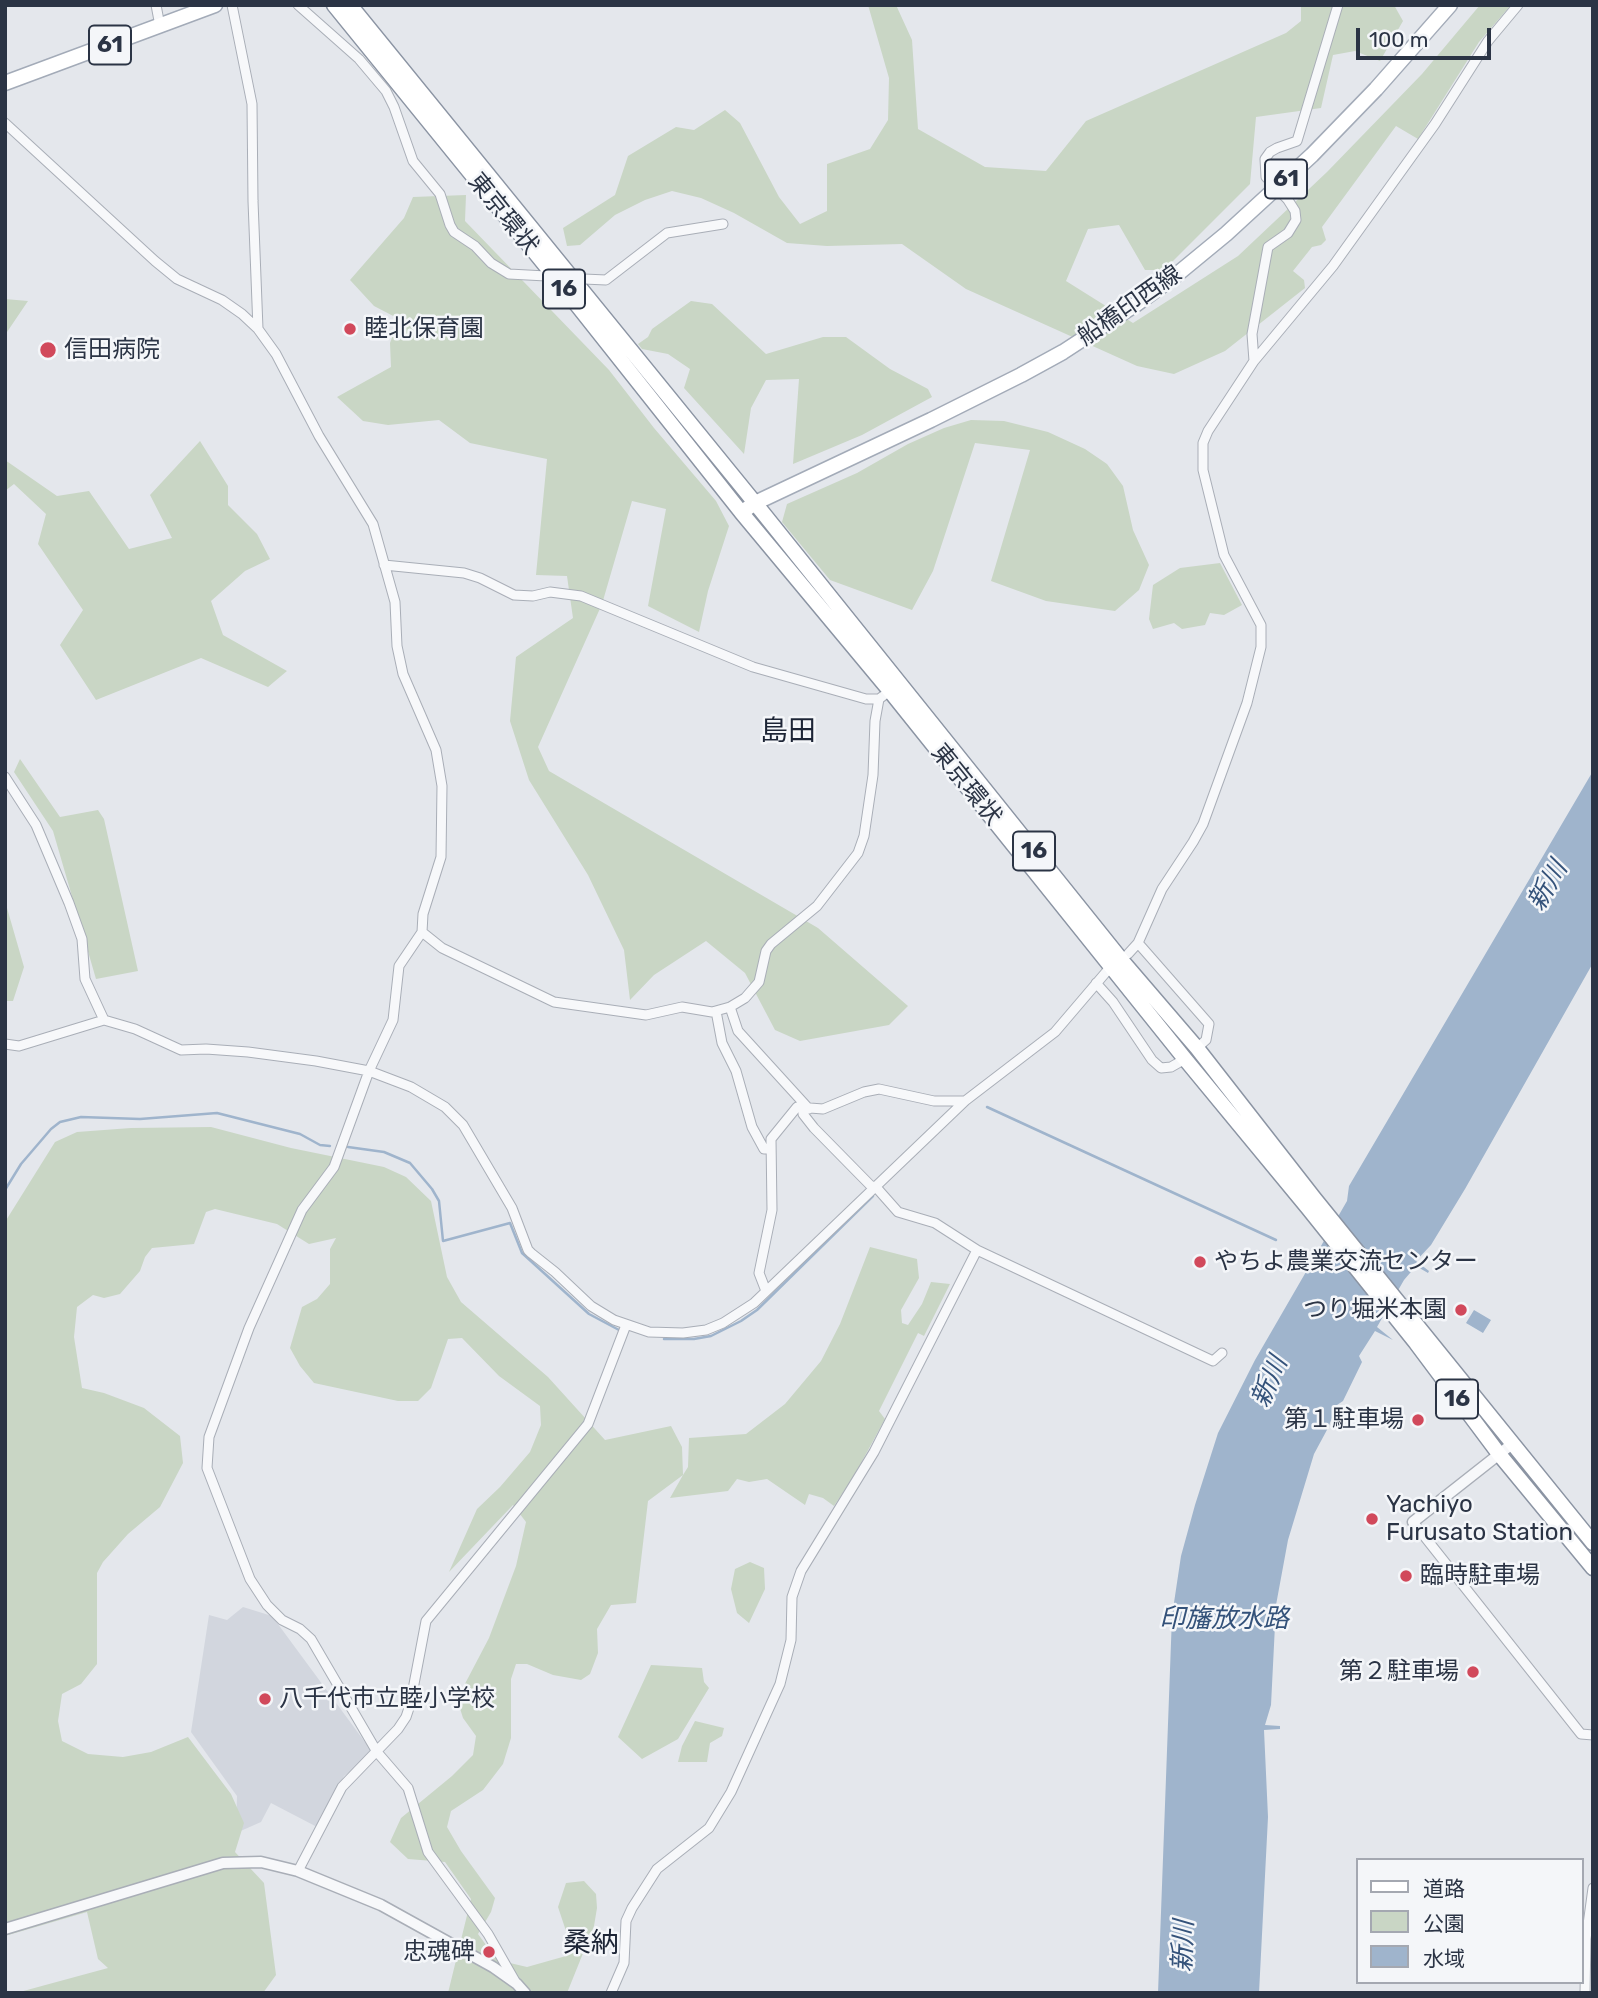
<!DOCTYPE html>
<html>
<head>
<meta charset="utf-8">
<style>
	body { margin:0 }
	#map { position:relative; width:1598px; height:1998px; overflow:hidden; background:#e4e7ec; font-family:Rubik,"Noto Sans JP",sans-serif }
	canvas { display:block }
	.frame { position:absolute; inset:0; border:7px solid #2b3445; pointer-events:none }
	.legend { position:absolute; left:1356px; top:1858px; width:228px; height:126px; box-sizing:border-box; background:#f4f6f9; border:2px solid #a4a8b1; margin:0; padding:9px 12px; list-style:none; font-size:21px; color:#2b3445 }
	.legend li { display:flex; align-items:center; gap:14px; height:35px }
	.legend b { width:35px; border:2px solid #a4a8b1 }
	.scale { position:absolute; left:1356px; top:28px; width:135px; height:32px; box-sizing:border-box; border:4px solid #2b3445; border-top:0; padding-left:9px; font-size:21px; line-height:24px; white-space:nowrap; color:#2b3445; -webkit-text-stroke:5px #f4f6f9; paint-order:stroke }
</style>
</head>
<body>
<div id="map">
<canvas width="1598" height="1998"></canvas>
<div class="frame"></div>
<ul class="legend">
<li><b style="height:9px;background:#fff"></b>道路</li>
<li><b style="height:19px;background:#c9d6c5"></b>公園</li>
<li><b style="height:19px;background:#9fb4cc"></b>水域</li>
</ul>
<div class="scale">100 m</div>
</div>
<script>
const ctx = document.querySelector('canvas').getContext('2d');
ctx.lineJoin = 'round';
function paint(path, color) { ctx.fillStyle = color; ctx.fill(path, 'evenodd'); }
const poly = rows => new Path2D(rows.map(r => 'M' + r).join(''));
function stroke(path, color, width, dash) { ctx.strokeStyle = color; ctx.lineWidth = width; ctx.lineCap = dash ? 'butt' : 'round'; ctx.setLineDash(dash || []); ctx.stroke(path); }
function write(font, color, halo, rows, align = 'center') {
  ctx.font = font + ' Rubik,"Noto Sans JP",sans-serif'; ctx.lineWidth = 5; ctx.setLineDash([]); ctx.textBaseline = 'middle'; ctx.strokeStyle = halo; ctx.fillStyle = color; for (const [text, x, y, turn = 0] of rows) {
    ctx.save(); ctx.translate(x, y); ctx.rotate((+turn || 0) * Math.PI / 180); ctx.textAlign = isNaN(turn) ? turn : align; if (halo) ctx.strokeText(text, 0, 0); ctx.fillText(text, 0, 0); ctx.restore();
  }
}
const built = poly([
	[243,1607,272,1616,373,1753,344,1776,319,1828,271,1803,261,1822,236,1833,237,1796,191,1732,209,1615,227,1620]
]);
const green = poly([
	[868,5,896,5,912,40,918,129,985,167,1046,171,1086,121,1286,33,1301,21,1301,5,1394,5,1403,21,1380,61,1355,51,1333,55,1321,108,1256,117,1250,184,1164,270,1145,270,1119,225,1088,229,1066,281,1133,323,1238,256,1327,172,1422,74,1480,5,1511,5,1479,42,1418,139,1396,126,1322,227,1326,240,1321,245,1312,247,1293,271,1304,280,1305,288,1225,351,1174,374,1137,366,966,289,902,244,827,246,787,243,734,213,701,198,672,191,645,200,615,215,580,245,567,246,563,228,615,195,628,156,676,127,694,130,725,110,740,123,779,197,800,224,827,211,827,164,870,149,888,120,889,78],
	[466,195,465,221,609,370,654,428,716,501,729,526,708,591,699,632,648,606,666,509,632,501,602,604,538,747,549,771,818,928,908,1006,889,1025,800,1041,775,1030,745,973,706,941,654,975,630,1000,624,950,588,875,529,780,510,721,516,657,573,618,567,576,536,575,547,459,470,443,439,420,388,425,363,421,337,397,391,367,390,343,399,319,374,306,350,280,404,218,413,197],
	[5,299,28,301,5,335],
	[691,301,712,304,766,354,823,337,846,337,890,369,928,389,932,397,862,435,793,464,799,379,766,380,751,408,744,454,684,388,690,369,668,354,642,349,638,344,648,337,652,329],
	[971,420,1004,421,1048,432,1085,449,1107,464,1123,486,1133,530,1149,565,1139,590,1115,611,1046,601,991,581,1030,450,975,443,933,571,912,610,830,580,782,522,787,504,857,473,908,444,944,428],
	[200,441,228,486,228,505,257,534,270,559,245,571,211,601,223,635,287,671,268,687,201,658,96,700,60,645,83,610,38,544,46,514,14,484,5,491,5,460,57,496,89,491,129,549,172,538,150,495],
	[1220,563,1242,605,1224,615,1210,613,1205,625,1182,629,1174,623,1153,629,1149,619,1153,585,1180,568],
	[20,759,60,817,98,810,104,819,138,971,96,979,53,831,14,772],
	[5,901,24,967,13,1001,5,1001],
	[211,1127,291,1148,384,1167,406,1177,431,1201,447,1277,461,1302,548,1377,605,1440,671,1426,682,1447,683,1475,688,1467,689,1438,746,1434,785,1404,821,1361,840,1324,870,1247,917,1259,919,1278,901,1310,902,1323,908,1325,922,1304,931,1282,950,1284,924,1336,918,1333,879,1411,885,1419,854,1476,834,1506,823,1498,809,1494,805,1505,767,1479,749,1482,737,1479,728,1491,670,1498,683,1475,648,1501,636,1603,611,1605,597,1629,598,1653,590,1674,581,1680,553,1675,527,1664,516,1664,511,1679,511,1738,503,1764,483,1790,451,1811,447,1827,461,1851,495,1898,491,1912,478,1934,497,1960,527,1967,566,1956,566,1931,558,1907,566,1883,584,1881,596,1894,597,1908,594,1926,567,1993,448,1993,471,1899,445,1862,408,1859,390,1842,401,1818,452,1776,473,1755,476,1736,463,1718,457,1699,489,1638,516,1566,526,1522,513,1505,449,1572,477,1509,500,1487,530,1452,541,1425,540,1406,499,1376,462,1338,448,1339,431,1388,418,1401,398,1401,314,1383,300,1366,290,1348,302,1307,317,1299,330,1284,330,1249,336,1238,309,1244,277,1224,215,1209,206,1212,194,1244,152,1248,145,1257,140,1271,120,1294,104,1298,93,1295,77,1307,74,1337,82,1388,104,1393,144,1408,180,1436,183,1463,160,1507,128,1534,103,1562,97,1573,97,1664,81,1684,62,1694,58,1721,62,1741,88,1754,123,1757,151,1752,188,1737,231,1794,244,1823,235,1852,264,1883,276,1975,263,1993,16,1993,108,1968,98,1959,87,1912,5,1936,5,1222,55,1142,77,1132,131,1128],
	[750,1562,764,1568,765,1589,749,1623,737,1613,731,1589,735,1569],
	[651,1665,702,1668,704,1682,709,1688,678,1739,642,1759,618,1737],
	[695,1721,724,1728,722,1736,710,1743,707,1762,678,1762,682,1746]
]);
const water = poly([
	[1593,771,1593,963,1465,1189,1431,1245,1416,1261,1429,1271,1428,1273,1416,1266,1404,1280,1377,1327,1393,1340,1375,1331,1359,1356,1362,1362,1343,1401,1337,1405,1328,1428,1314,1454,1288,1540,1276,1605,1271,1705,1265,1725,1280,1726,1280,1729,1264,1730,1268,1817,1259,1993,1158,1993,1172,1616,1181,1556,1195,1505,1218,1433,1255,1360,1347,1201,1349,1186],
	[1474,1310,1491,1320,1483,1333,1466,1323]
]);
const stream = poly([
	[987,1107,1276,1240],
	[348,1147,384,1152,410,1163,432,1189,439,1201,443,1241,510,1223,522,1253,589,1314,619,1330],
	[5,1190,21,1164,51,1129,60,1122,81,1117,140,1119,217,1113,300,1134,320,1145,330,1146],
	[1300,1254,1312,1262],
	[664,1339,694,1339,711,1336,741,1321,757,1310,873,1196]
]);
const minor = poly([
	[156,5,160,26],
	[232,5,252,104,253,201,258,329],
	[298,5,359,59,386,91,394,107,413,161,440,194,450,225,454,232,475,246,491,263,509,274,546,276],
	[5,123,155,261,177,279,222,300,242,314,258,329,276,354,319,436,373,524,395,602,397,646,403,674,436,750,442,786,441,857,423,914,422,932,399,966,393,1020,369,1071,334,1167,302,1210,249,1328,209,1437,207,1468,250,1579,267,1605,282,1620,300,1629,311,1639,377,1752,408,1788,428,1852,488,1934,516,1983],
	[584,279,606,280,667,233,723,224],
	[1254,361,1252,334,1268,247,1288,233,1296,220,1295,211,1288,200,1266,177,1265,159,1270,152,1277,148,1297,141,1338,5],
	[384,565,464,573,480,578,514,595,533,596,550,592,581,596,753,667,866,699,879,699,883,696],
	[5,777,36,825,69,903,82,939,85,979,104,1020],
	[422,932,442,948,554,1002,646,1015,682,1007,712,1012,730,1007,745,998,759,982,766,951,771,944,817,906,858,853,864,836,873,775,875,721,879,699],
	[1138,943,1209,1024,1206,1040,1197,1048],
	[1128,954,1138,943,1162,889,1193,842,1203,824,1247,703,1261,647,1261,625,1224,555,1203,470,1203,443,1208,431,1254,361,1333,266,1435,124,1488,41,1518,5],
	[1096,983,1113,1002,1152,1060,1161,1068,1171,1067,1185,1059],
	[730,1007,738,1031,809,1109],
	[716,1011,722,1043,736,1071,752,1127,764,1149,770,1149],
	[5,1044,19,1046,104,1020,135,1029,181,1050,206,1049,248,1052,316,1061,369,1071,411,1087,445,1107,463,1125,512,1208,528,1250,531,1253,555,1272,591,1306,614,1320,649,1332,683,1333,706,1330,723,1323,754,1303,965,1101,1055,1032,1107,971],
	[803,1109,803,1114,814,1128,873,1188],
	[875,1186,898,1212,935,1223,977,1250,1213,1361,1222,1353],
	[766,1291,759,1273,772,1210,771,1139,797,1107,823,1109,864,1092,879,1089,934,1101,965,1101],
	[1413,1522,1581,1734,1593,1735],
	[298,1871,342,1787,398,1729,406,1717,410,1705,426,1621,588,1424,626,1325],
	[611,1993,624,1963,626,1921,632,1908,657,1869,709,1828,731,1792,780,1684,791,1640,792,1597,801,1571,874,1452,977,1250],
	[1585,1993,1586,1939,1593,1888]
]);
const tertiary = poly([
	[1413,1522,1512,1444],
	[5,1929,223,1863,261,1862,298,1871,381,1905,493,1967,517,1984,525,1993]
]);
const primary = poly([
	[5,83,215,5],
	[745,510,755,503,931,420,1021,375,1063,352,1135,305,1175,276,1226,234,1312,155,1376,89,1450,5]
]);
const trunk = poly([
	[334,5,554,276,741,512,890,691,1185,1059,1308,1208,1416,1343,1499,1454,1593,1568],
	[350,5,755,503,1124,963,1197,1048,1314,1198,1593,1543]
]);
const markers = [
	[350,329,7,"#d1495b"],
	[48,350,9,"#d1495b"],
	[1200,1262,7,"#d1495b"],
	[1461,1310,7,"#d1495b"],
	[1418,1420,7,"#d1495b"],
	[1372,1519,7,"#d1495b"],
	[1406,1576,7,"#d1495b"],
	[1473,1672,7,"#d1495b"],
	[265,1699,7,"#d1495b"],
	[489,1952,7,"#d1495b"]
];
const shields = [
	[110,45,42],
	[1286,179,42],
	[564,289,42],
	[1034,851,42],
	[1457,1399,42]
];
const shieldNames = [
	["61",110,45],
	["61",1286,179],
	["16",564,289],
	["16",1034,851],
	["16",1457,1399]
];
const streetNames = [
	["東京環状",503,214,51],
	["船橋印西線",1130,306,-35],
	["東京環状",966,785,51]
];
const poiNames = [
	["睦北保育園",364,329],
	["信田病院",64,350],
	["やちよ農業交流センター",1214,1262],
	["つり堀米本園",1447,1310,"right"],
	["第１駐車場",1404,1420,"right"],
	["Yachiyo",1386,1505],
	["Furusato Station",1386,1533],
	["臨時駐車場",1420,1576],
	["第２駐車場",1459,1672,"right"],
	["八千代市立睦小学校",279,1699],
	["忠魂碑",475,1952,"right"]
];
const waterNames = [
	["新川",1548,886,-60],
	["新川",1270,1382,-67],
	["印旛放水路",1224,1619],
	["新川",1184,1946,-88]
];
const quarterNames = [
	["島田",788,732],
	["桑納",591,1944]
];
paint(built, '#d2d6de');
paint(green, '#c9d6c5');
paint(water, '#9fb4cc');
stroke(stream, '#9fb4cc', 2.5);
stroke(minor, '#a9aeb7', 11);
stroke(tertiary, '#a9aeb7', 13);
stroke(primary, '#a3abb8', 17);
stroke(trunk, '#8b94a3', 17);
stroke(minor, '#f7f8fa', 9);
stroke(tertiary, '#f7f8fa', 10);
stroke(primary, '#fff', 14);
stroke(trunk, '#fff', 14);
for (const [x, y, r, color] of markers) { const dot = new Path2D(); dot.arc(x, y, r, 0, 2 * Math.PI); ctx.fillStyle = color; ctx.fill(dot); stroke(dot, '#f4f6f9', 2.5); }
for (const [x, y, w] of shields) { const box = new Path2D(); box.roundRect(x - w / 2, y - 19.5, w, 39, 5); ctx.fillStyle = '#f4f6f9'; ctx.fill(box); stroke(box, '#2b3445', 2); }
write('bold 23px', '#2b3445', null, shieldNames);
write('24px', '#2b3445', '#f4f6f9', streetNames);
write('24px', '#2b3445', '#f4f6f9', poiNames, 'left');
write('italic 26px', '#34527a', '#f4f6f9', waterNames);
write('28px', '#1d2536', '#f4f6f9', quarterNames);
</script>
</body>
</html>
